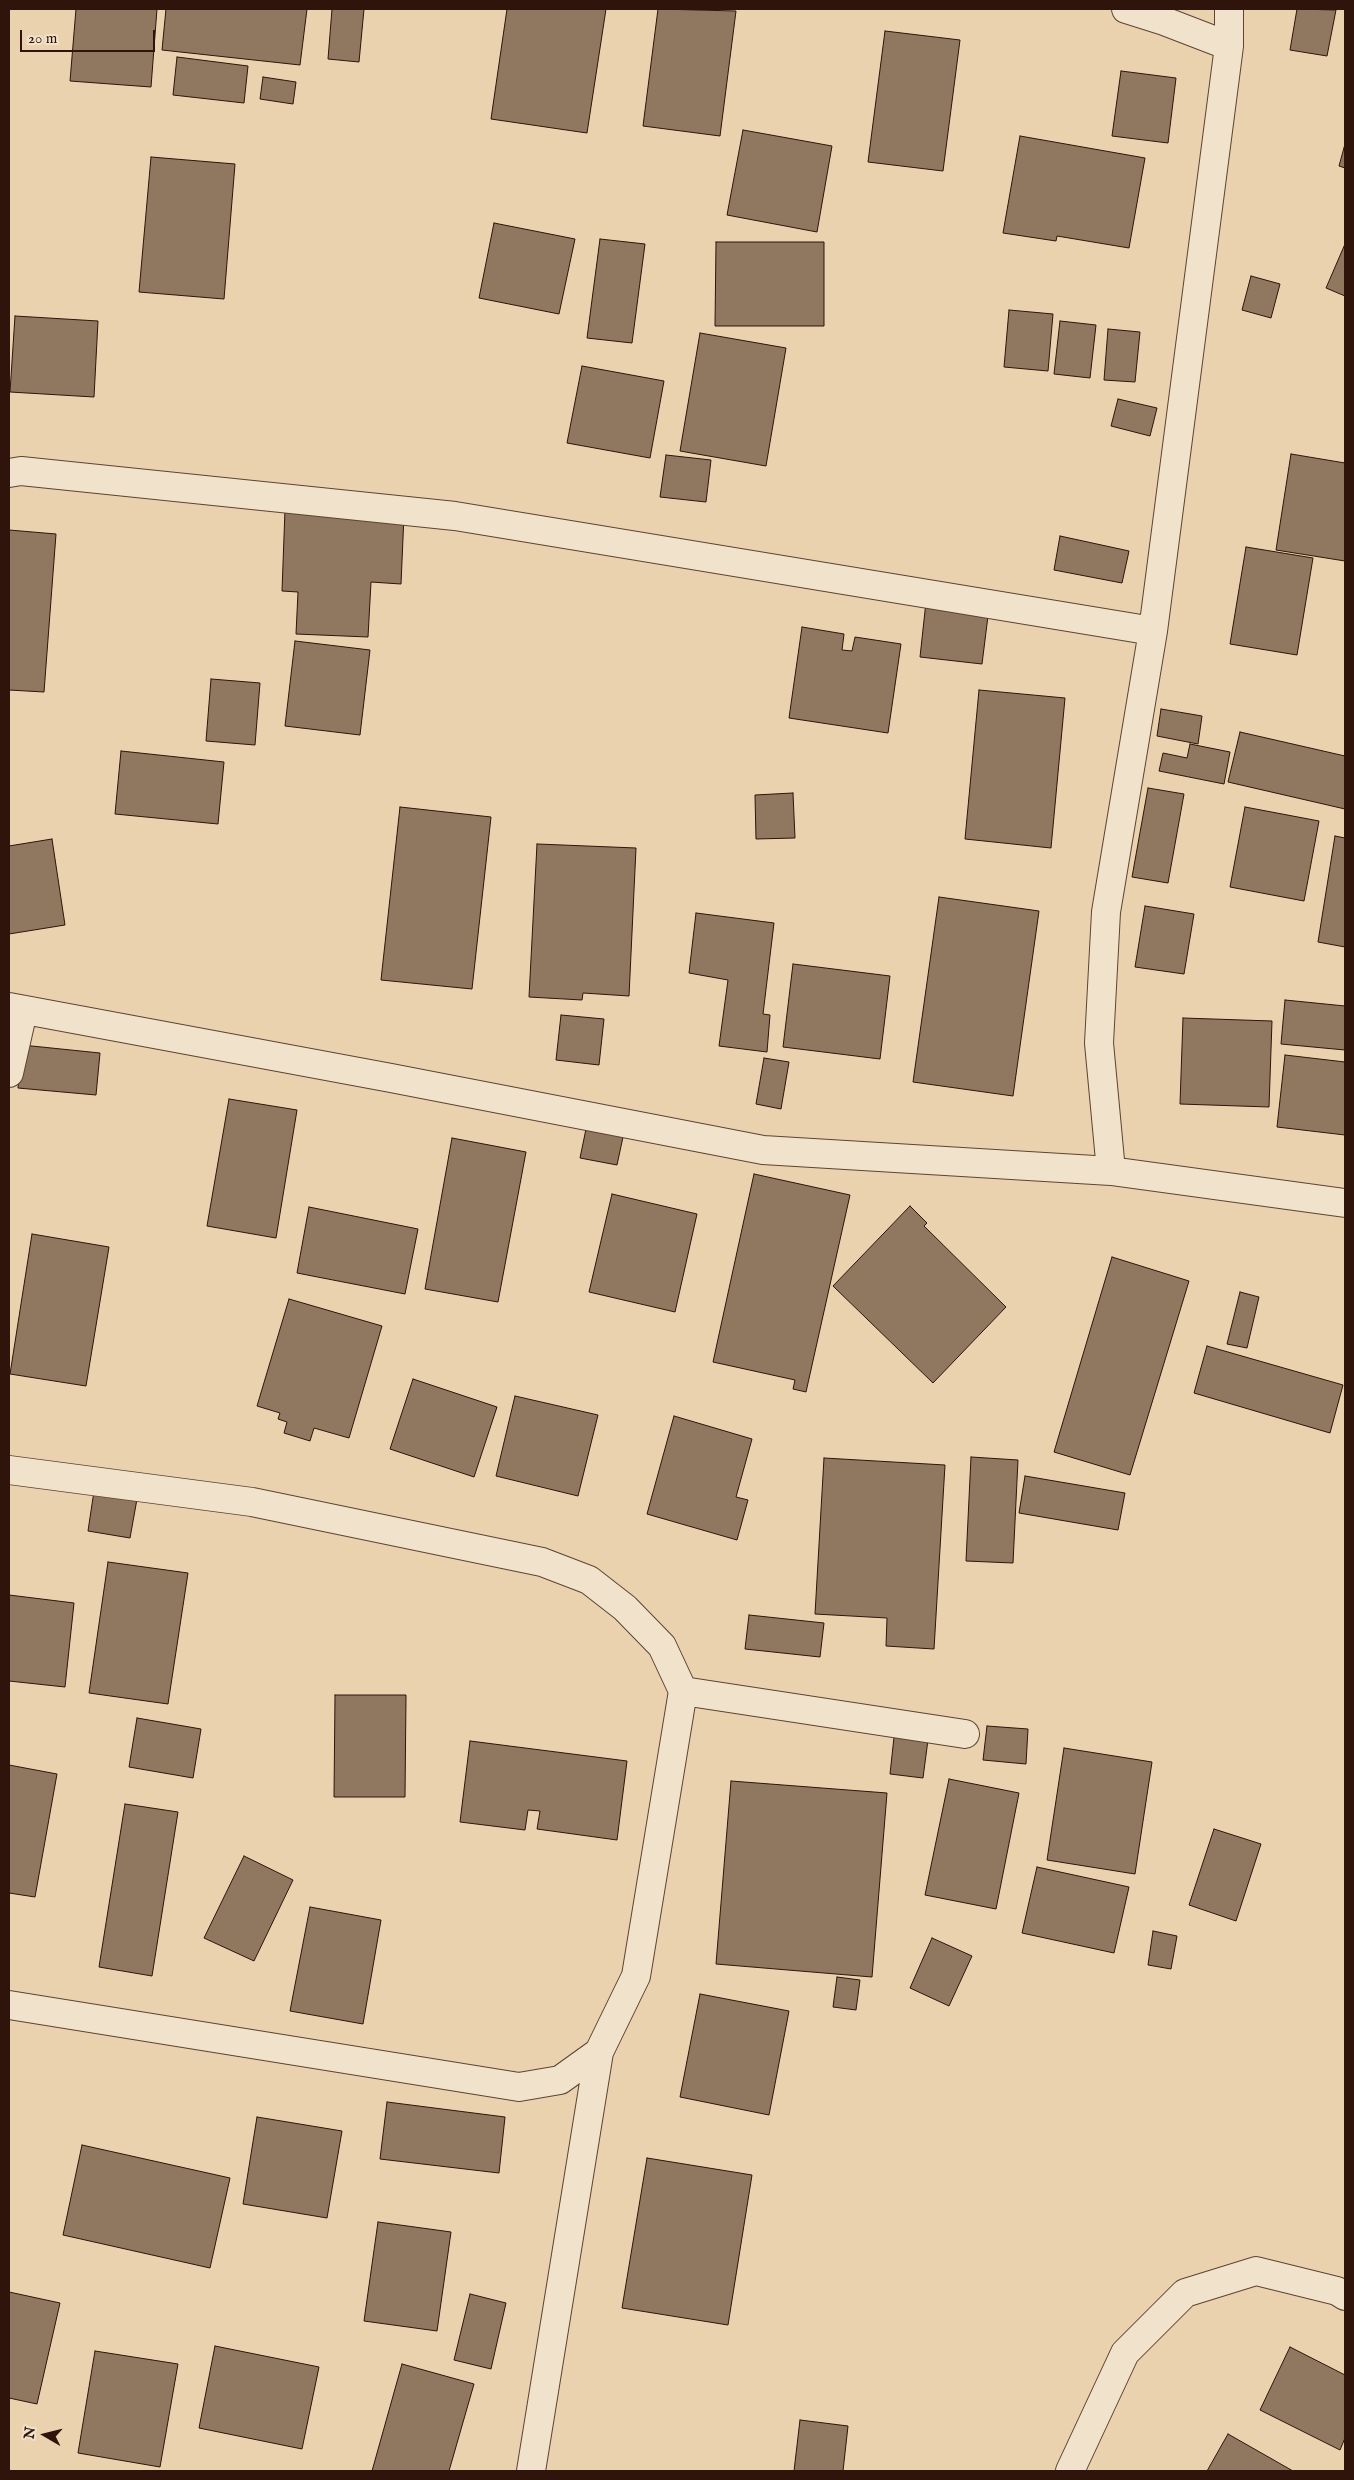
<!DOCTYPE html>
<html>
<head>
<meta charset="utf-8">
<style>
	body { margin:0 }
	#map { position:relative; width:1354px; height:2480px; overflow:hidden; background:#ead2af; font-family:"IM FELL English",serif }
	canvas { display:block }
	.frame { position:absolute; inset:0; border:10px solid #2e140a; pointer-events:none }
	.north { position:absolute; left:20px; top:2410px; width:50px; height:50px; -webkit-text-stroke:4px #f1e2cb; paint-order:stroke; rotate:278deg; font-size:14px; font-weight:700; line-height:20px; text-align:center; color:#2e140a }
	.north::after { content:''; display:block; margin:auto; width:18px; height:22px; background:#2e140a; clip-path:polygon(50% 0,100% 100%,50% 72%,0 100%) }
	.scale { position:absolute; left:20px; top:30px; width:135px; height:22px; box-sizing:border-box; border:2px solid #2e140a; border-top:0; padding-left:6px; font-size:15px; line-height:18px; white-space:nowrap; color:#2e140a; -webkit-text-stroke:4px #f1e2cb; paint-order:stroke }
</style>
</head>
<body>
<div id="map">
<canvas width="1354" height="2480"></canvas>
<div class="frame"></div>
<div class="north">N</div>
<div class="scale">20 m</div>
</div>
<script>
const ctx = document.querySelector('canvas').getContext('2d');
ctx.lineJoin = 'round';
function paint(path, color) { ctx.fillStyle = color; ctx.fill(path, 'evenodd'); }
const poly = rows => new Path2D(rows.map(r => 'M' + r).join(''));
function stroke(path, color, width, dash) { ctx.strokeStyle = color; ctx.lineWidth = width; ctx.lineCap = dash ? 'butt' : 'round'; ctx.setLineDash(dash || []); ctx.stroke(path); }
const building = poly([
	[76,9,157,9,151,87,70,81,76,9],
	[166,9,307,9,300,65,162,50,166,9],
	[332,9,364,9,359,62,328,59,332,9],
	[507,9,606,9,587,133,491,119,507,9],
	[658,9,736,11,720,136,643,126,658,9],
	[1297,9,1336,10,1327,56,1290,50,1297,9],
	[885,31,960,40,943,171,868,162,885,31],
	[177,57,248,66,244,103,173,95,177,57],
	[1121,71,1176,78,1168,143,1112,136,1121,71],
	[263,77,296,82,293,104,260,99,263,77],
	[743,130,832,146,817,232,727,215,743,130],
	[1020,136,1145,158,1129,248,1057,236,1056,241,1003,233,1020,136],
	[1345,144,1345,168,1339,166,1345,144],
	[151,157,235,164,224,299,139,292,151,157],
	[494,223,575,239,559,314,479,298,494,223],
	[600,239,645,244,632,343,587,338,600,239],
	[716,242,824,242,824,326,715,326,716,242],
	[1345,244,1345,296,1326,288,1345,244],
	[1251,276,1280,284,1271,318,1242,310,1251,276],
	[1009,310,1053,314,1048,371,1004,367,1009,310],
	[15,316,98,321,94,397,10,392,15,316],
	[1060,321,1096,325,1090,378,1054,374,1060,321],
	[1108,329,1140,332,1135,382,1104,380,1108,329],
	[700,333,786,348,766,466,680,451,700,333],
	[582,366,664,381,650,458,567,443,582,366],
	[1118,399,1157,408,1150,436,1111,426,1118,399],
	[1291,454,1345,463,1345,561,1276,550,1291,454],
	[666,455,711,460,706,502,660,497,666,455],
	[285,510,404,515,401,584,371,582,368,637,296,634,298,592,282,591,285,510],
	[9,530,56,534,44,692,9,690,9,530],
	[1060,536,1129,551,1122,583,1054,570,1060,536],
	[1246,547,1313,558,1297,655,1230,644,1246,547],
	[926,602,989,608,982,664,920,657,926,602],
	[802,627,844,634,842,650,852,651,855,637,901,644,888,733,789,718,802,627],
	[295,641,370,650,360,735,285,726,295,641],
	[211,679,260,683,255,745,206,741,211,679],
	[979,690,1065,698,1051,848,965,839,979,690],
	[1161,709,1202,716,1198,744,1157,736,1161,709],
	[1240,732,1345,756,1345,809,1228,782,1240,732],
	[1190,744,1230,752,1224,784,1159,771,1163,753,1187,758,1190,744],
	[121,751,224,762,218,824,115,814,121,751],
	[1148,788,1184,794,1168,883,1132,877,1148,788],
	[793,793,795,838,756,839,755,795,793,793],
	[400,807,491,817,472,989,381,980,400,807],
	[1245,807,1319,821,1304,901,1230,887,1245,807],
	[1335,836,1345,838,1345,947,1318,942,1335,836],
	[52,839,65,925,9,934,9,846,52,839],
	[537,844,636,848,629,996,583,993,582,1000,529,997,537,844],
	[939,897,1039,911,1013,1096,913,1082,939,897],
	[1145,906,1194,914,1184,974,1135,967,1145,906],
	[696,913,774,923,763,1014,770,1015,767,1052,719,1046,728,980,689,973,696,913],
	[793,964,890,976,880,1059,783,1047,793,964],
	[1285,1000,1345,1006,1345,1050,1281,1044,1285,1000],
	[561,1015,604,1019,599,1065,556,1060,561,1015],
	[1183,1018,1272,1021,1269,1107,1180,1104,1183,1018],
	[22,1045,100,1053,96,1095,18,1088,22,1045],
	[1285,1055,1345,1062,1345,1135,1277,1127,1285,1055],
	[764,1058,789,1062,781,1109,756,1104,764,1058],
	[229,1099,297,1110,276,1238,207,1226,229,1099],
	[586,1129,623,1137,617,1165,580,1158,586,1129],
	[452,1138,526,1152,498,1302,425,1289,452,1138],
	[754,1174,850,1195,806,1392,793,1389,795,1380,713,1362,754,1174],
	[612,1194,697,1214,675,1312,589,1292,612,1194],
	[910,1206,927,1223,924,1226,1006,1307,933,1383,833,1286,910,1206],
	[309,1207,418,1229,405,1294,297,1273,309,1207],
	[32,1234,109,1247,86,1386,10,1374,32,1234],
	[1112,1257,1189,1281,1130,1475,1054,1452,1112,1257],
	[1240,1292,1259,1297,1247,1348,1227,1344,1240,1292],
	[289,1299,382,1326,349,1438,314,1428,310,1441,284,1433,287,1422,278,1419,280,1413,257,1406,289,1299],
	[1207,1346,1343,1385,1330,1433,1194,1393,1207,1346],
	[413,1379,497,1407,474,1477,390,1449,413,1379],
	[515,1396,598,1415,578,1496,496,1476,515,1396],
	[674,1416,752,1439,736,1497,748,1500,737,1540,647,1514,674,1416],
	[971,1457,1018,1460,1013,1563,966,1561,971,1457],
	[824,1458,945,1465,934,1649,886,1646,887,1618,815,1614,824,1458],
	[1025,1476,1125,1493,1118,1530,1019,1513,1025,1476],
	[94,1491,137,1499,130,1538,88,1531,94,1491],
	[108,1562,188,1573,168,1704,89,1693,108,1562],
	[9,1595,74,1603,65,1687,9,1681,9,1595],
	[749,1615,824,1623,820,1657,745,1649,749,1615],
	[335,1695,406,1695,405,1797,334,1797,335,1695],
	[137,1718,201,1729,193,1778,129,1767,137,1718],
	[987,1726,1028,1729,1026,1764,983,1760,987,1726],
	[895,1728,929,1732,923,1778,890,1774,895,1728],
	[470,1741,627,1761,617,1840,537,1829,540,1811,528,1810,525,1830,460,1822,470,1741],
	[1064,1748,1152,1762,1135,1874,1047,1860,1064,1748],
	[9,1765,57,1774,35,1897,9,1893,9,1765],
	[949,1779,1019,1793,996,1909,925,1895,949,1779],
	[731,1781,887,1793,872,1977,716,1964,731,1781],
	[125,1804,178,1812,152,1976,99,1967,125,1804],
	[1214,1829,1261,1844,1236,1921,1189,1905,1214,1829],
	[244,1856,293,1880,254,1961,204,1938,244,1856],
	[1037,1867,1129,1887,1114,1953,1022,1933,1037,1867],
	[310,1907,381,1920,363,2024,290,2011,310,1907],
	[1153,1931,1177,1936,1171,1969,1148,1965,1153,1931],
	[932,1938,972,1956,949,2006,910,1988,932,1938],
	[837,1977,860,1980,856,2010,833,2007,837,1977],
	[700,1994,789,2011,769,2115,680,2097,700,1994],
	[387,2102,505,2117,499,2173,380,2159,387,2102],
	[257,2117,342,2131,327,2218,243,2204,257,2117],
	[82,2145,230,2178,210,2268,63,2235,82,2145],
	[647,2158,752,2175,728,2325,622,2308,647,2158],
	[378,2222,451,2232,437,2331,364,2321,378,2222],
	[9,2292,60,2303,37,2404,9,2398,9,2292],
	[470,2294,506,2303,491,2369,454,2360,470,2294],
	[215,2346,319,2367,302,2449,199,2428,215,2346],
	[1290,2347,1345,2375,1345,2438,1340,2450,1260,2410,1290,2347],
	[95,2351,178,2364,160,2467,78,2453,95,2351],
	[402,2364,474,2384,449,2471,372,2471,402,2364],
	[800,2420,848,2426,843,2471,794,2471,800,2420],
	[1228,2434,1293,2471,1207,2471,1228,2434]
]);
const minor = poly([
	[1126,9,1164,21,1229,46],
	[9,473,21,471,455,516,1153,631],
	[9,1007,391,1078,763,1150,1111,1171,1345,1203],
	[9,1073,23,1011],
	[1111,1171,1099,1043,1106,912,1153,631,1229,46,1229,9],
	[9,1470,252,1502,542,1562,589,1580,625,1608,662,1646,683,1691,636,1976,599,2052,531,2471],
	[683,1691,965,1734],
	[9,2005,519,2087,560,2080,599,2052],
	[1070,2471,1125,2353,1185,2293,1256,2271,1337,2291,1345,2296]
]);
paint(building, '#907760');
stroke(building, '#2e140a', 1);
stroke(minor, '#5d4433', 30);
stroke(minor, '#f1e2cb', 28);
</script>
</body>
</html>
